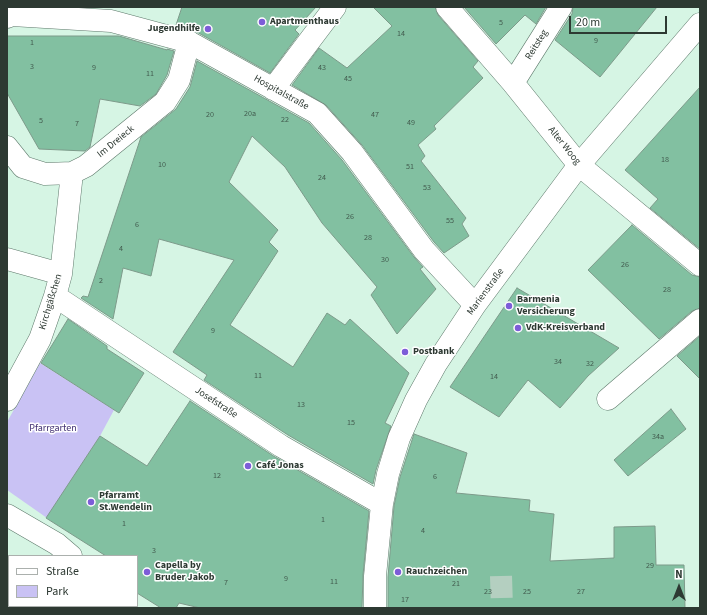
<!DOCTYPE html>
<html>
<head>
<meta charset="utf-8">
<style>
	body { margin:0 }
	#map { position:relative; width:707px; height:615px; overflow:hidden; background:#d6f5e4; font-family:"Source Sans 3",sans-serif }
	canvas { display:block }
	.frame { position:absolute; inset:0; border:8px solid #2d3932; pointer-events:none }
	.legend { position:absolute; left:8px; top:555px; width:130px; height:52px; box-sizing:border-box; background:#fff; border:1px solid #abb0ad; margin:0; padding:5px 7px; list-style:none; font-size:12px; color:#2d3932 }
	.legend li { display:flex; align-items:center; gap:8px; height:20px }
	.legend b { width:20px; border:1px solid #abb0ad }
	.north { position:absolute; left:659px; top:567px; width:40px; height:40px; -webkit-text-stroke:3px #fff; paint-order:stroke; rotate:0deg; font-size:11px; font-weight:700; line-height:16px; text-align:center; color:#2d3932 }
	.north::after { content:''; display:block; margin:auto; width:14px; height:18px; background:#2d3932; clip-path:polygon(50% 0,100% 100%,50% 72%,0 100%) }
	.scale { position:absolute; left:569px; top:16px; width:98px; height:18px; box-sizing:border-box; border:2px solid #2d3932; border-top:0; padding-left:5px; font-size:12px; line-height:14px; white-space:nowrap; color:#2d3932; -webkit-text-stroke:3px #fff; paint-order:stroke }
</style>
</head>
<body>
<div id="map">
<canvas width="707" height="615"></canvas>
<div class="frame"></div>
<ul class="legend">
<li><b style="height:5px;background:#fff"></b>Straße</li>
<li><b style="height:11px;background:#c9c2f4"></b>Park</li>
</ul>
<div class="north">N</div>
<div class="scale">20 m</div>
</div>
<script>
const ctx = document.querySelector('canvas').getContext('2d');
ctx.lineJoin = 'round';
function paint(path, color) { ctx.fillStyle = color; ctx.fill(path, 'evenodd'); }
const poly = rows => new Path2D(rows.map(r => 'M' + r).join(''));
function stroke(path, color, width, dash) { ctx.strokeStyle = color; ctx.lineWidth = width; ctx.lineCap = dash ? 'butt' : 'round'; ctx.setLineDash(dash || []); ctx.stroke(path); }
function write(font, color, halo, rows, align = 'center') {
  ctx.font = font + ' "Source Sans 3",sans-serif'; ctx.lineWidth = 3; ctx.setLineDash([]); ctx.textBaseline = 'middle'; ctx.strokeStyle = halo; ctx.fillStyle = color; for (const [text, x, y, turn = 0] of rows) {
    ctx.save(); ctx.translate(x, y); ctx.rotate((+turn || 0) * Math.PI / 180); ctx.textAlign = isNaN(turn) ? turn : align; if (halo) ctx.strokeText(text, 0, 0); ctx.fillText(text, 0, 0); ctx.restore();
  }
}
const green = poly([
	[40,363,114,410,100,436,47,518,7,490,7,422]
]);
const building = poly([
	[182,7,316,7,295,30,299,34,270,73,195,31,176,25,182,7],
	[373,7,435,7,438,15,478,61,473,67,483,78,434,126,436,129,418,145,425,156,421,161,466,218,462,224,469,236,444,253,434,242,362,145,326,105,292,85,319,48,347,68,392,26,373,7],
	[464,7,546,7,536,24,525,15,496,44,464,7],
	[573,7,657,7,600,77,555,40,572,14,573,7],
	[7,36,119,36,167,50,167,49,174,51,167,75,156,94,140,106,100,99,90,147,85,151,39,149,7,93,7,36],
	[197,61,309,123,342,160,414,257,423,267,420,269,436,289,397,334,371,295,377,287,322,223,285,167,252,136,229,182,278,230,269,242,278,251,230,325,293,367,327,313,345,325,350,319,409,373,385,423,391,426,376,470,373,484,288,435,204,380,207,375,173,352,234,260,159,239,151,276,123,268,113,319,81,298,83,296,88,297,141,137,176,109,190,87,197,61],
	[700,87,700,249,650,208,658,199,625,170,700,87],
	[632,225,692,275,700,277,700,308,692,311,659,339,588,270,632,225],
	[517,288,619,348,588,376,560,408,528,380,499,417,450,387,517,288],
	[68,319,107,346,107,349,144,373,119,413,41,363,68,319],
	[700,336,700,379,677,356,700,336],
	[190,401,275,457,369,511,363,575,362,608,200,608,179,603,176,608,161,608,137,593,137,556,106,556,46,518,100,436,147,466,190,401],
	[671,409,686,429,628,476,614,460,671,409],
	[414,434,467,453,456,493,530,500,529,511,554,514,550,561,614,558,614,527,655,526,656,565,684,565,685,608,388,608,388,577,394,506,400,477,414,434]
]);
const minorTunnel = poly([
	[501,576,502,608]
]);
const minor = poly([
	[447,7,513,83,579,165,700,265],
	[7,17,12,15,111,21,189,42,317,113,352,152,424,250,475,305],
	[513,83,561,7],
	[273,89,335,7],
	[7,147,23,167,45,174,72,173,86,166,165,102,179,80,189,42],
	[7,259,61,274],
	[55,296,281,446,382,504],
	[608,399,700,320],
	[7,400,40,339,55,296,61,274,72,173],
	[7,515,57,544,71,556],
	[103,606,104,608],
	[375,608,375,576,382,504,388,474,399,438,416,400,436,364,475,305,579,165,700,24]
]);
const markers = [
	[262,22,4,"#7d5dd8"],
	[208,29,4,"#7d5dd8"],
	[509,306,4,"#7d5dd8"],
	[518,328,4,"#7d5dd8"],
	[405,352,4,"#7d5dd8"],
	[248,466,4,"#7d5dd8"],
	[91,502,4,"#7d5dd8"],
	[147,572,4,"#7d5dd8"],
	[398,572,4,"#7d5dd8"]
];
const numberNames = [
	["5",501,23],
	["14",401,34],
	["9",596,41],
	["1",32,43],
	["3",32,67],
	["9",94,68],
	["43",322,68],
	["11",150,74],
	["45",348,79],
	["20a",250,114],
	["20",210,115],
	["47",375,115],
	["22",285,120],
	["5",41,121],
	["49",411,123],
	["7",77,124],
	["18",665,160],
	["10",162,165],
	["51",410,167],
	["24",322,178],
	["53",427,188],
	["26",350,217],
	["55",450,221],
	["6",137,225],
	["28",368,238],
	["4",121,249],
	["30",385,260],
	["26",625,265],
	["2",101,281],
	["28",667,290],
	["9",213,331],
	["34",558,362],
	["32",590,364],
	["11",258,376],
	["14",494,377],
	["13",301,405],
	["15",351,423],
	["34a",658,437],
	["12",217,476],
	["6",435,477],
	["1",323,520],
	["1",124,524],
	["4",423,531],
	["3",154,551],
	["29",650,566],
	["9",286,579],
	["11",334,582],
	["7",226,583],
	["21",456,584],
	["23",488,592],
	["25",527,592],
	["27",581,592],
	["17",405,600]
];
const poiNames = [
	["Apartmenthaus",270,22],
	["Jugendhilfe",200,29,"right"],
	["Barmenia",517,300],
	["Versicherung",517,312],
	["VdK-Kreisverband",526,328],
	["Postbank",413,352],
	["Café Jonas",256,466],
	["Pfarramt",99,496],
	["St.Wendelin",99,508],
	["Capella by",155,566],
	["Bruder Jakob",155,578],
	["Rauchzeichen",406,572]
];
const streetNames = [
	["Reitsteg",537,45,-58],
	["Hospitalstraße",281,93,29],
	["Im Dreieck",116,142,-39],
	["Alter Woog",564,146,51],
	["Marienstraße",486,292,-54],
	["Kirchgäßchen",51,302,-73],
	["Josefstraße",216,403,33]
];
const parkNames = [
	["Pfarrgarten",53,429]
];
paint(green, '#c9c2f4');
paint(building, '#82c0a1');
stroke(building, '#7d9a8a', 1);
stroke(minorTunnel, '#b4cfc0', 22, [22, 11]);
stroke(minor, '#5e796b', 23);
stroke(minor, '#fff', 22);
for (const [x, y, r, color] of markers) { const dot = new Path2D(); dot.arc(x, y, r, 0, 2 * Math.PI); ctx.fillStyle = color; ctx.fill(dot); stroke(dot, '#fff', 1.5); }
write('8px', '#425b4e', null, numberNames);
write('bold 10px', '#2d3932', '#fff', poiNames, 'left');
write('10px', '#2d3932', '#fff', streetNames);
write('10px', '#402f71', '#fff', parkNames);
</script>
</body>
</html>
